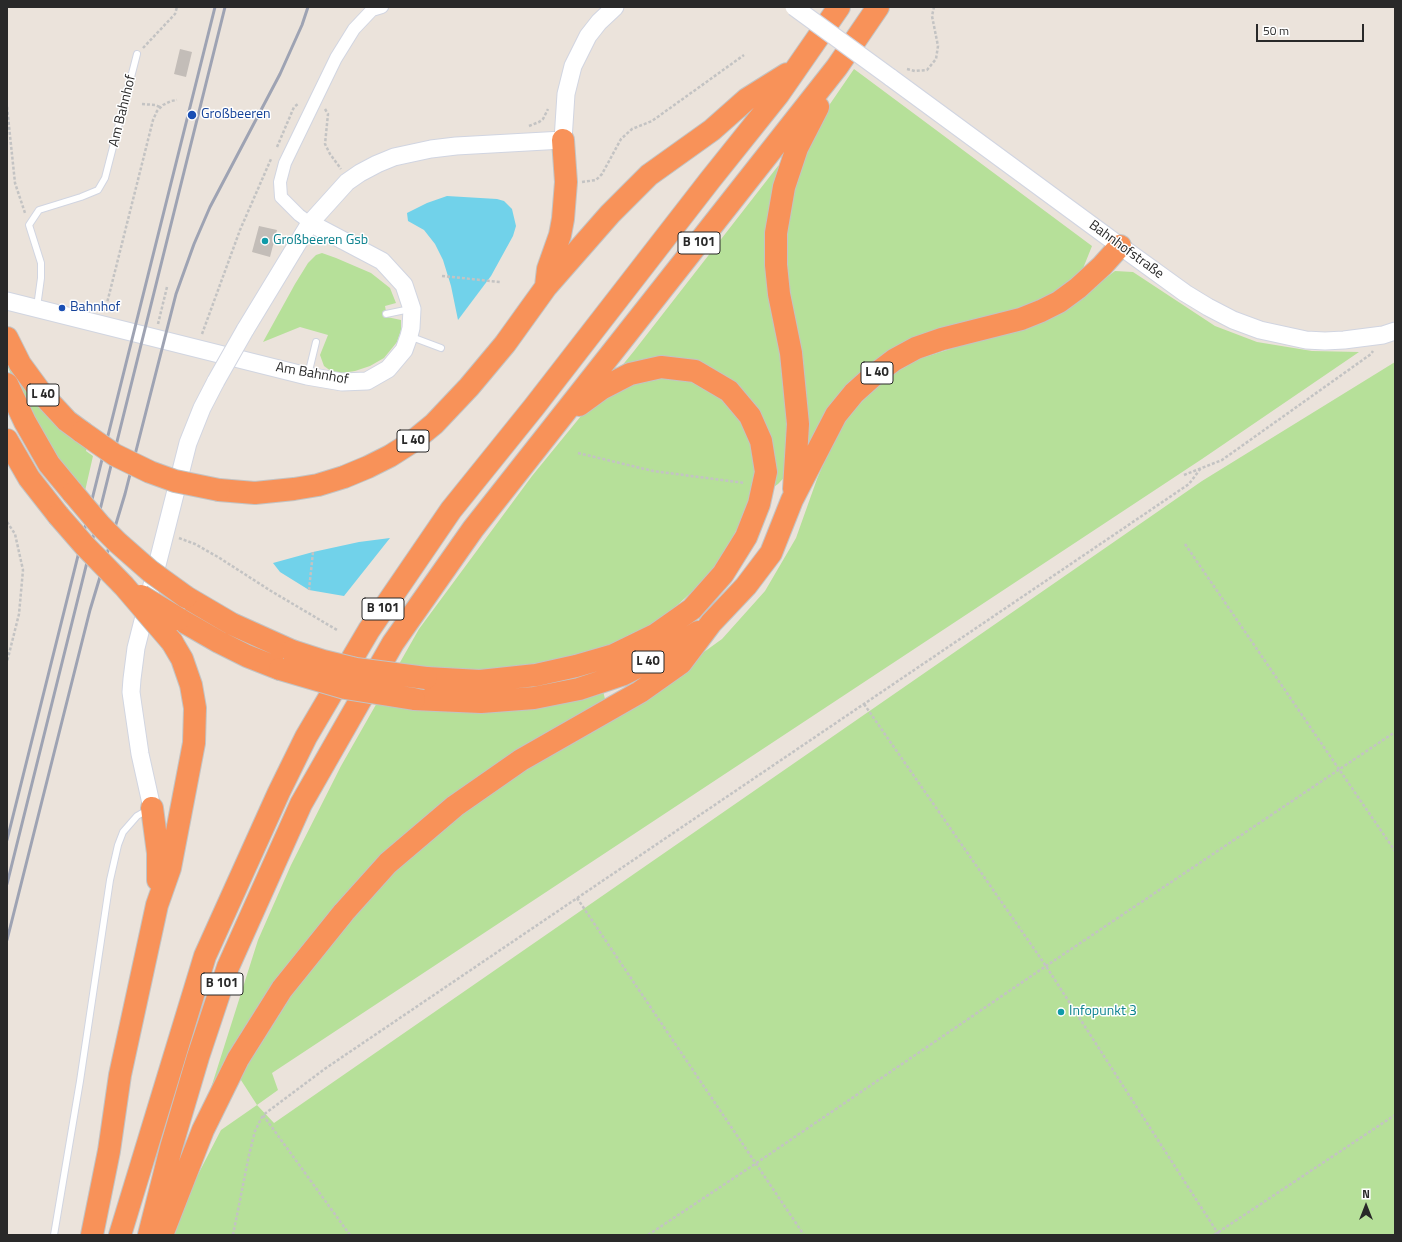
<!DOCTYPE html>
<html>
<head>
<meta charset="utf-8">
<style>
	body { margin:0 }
	#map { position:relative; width:1402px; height:1242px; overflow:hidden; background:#ebe3db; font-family:"Titillium Web",sans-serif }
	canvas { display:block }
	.frame { position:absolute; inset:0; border:8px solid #292929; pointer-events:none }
	.north { position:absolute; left:1346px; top:1186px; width:40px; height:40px; -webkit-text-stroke:3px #fff; paint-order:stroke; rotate:0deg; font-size:11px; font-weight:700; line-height:16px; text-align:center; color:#292929 }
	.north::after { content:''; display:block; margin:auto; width:14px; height:18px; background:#292929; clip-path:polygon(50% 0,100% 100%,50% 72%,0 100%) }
	.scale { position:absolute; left:1256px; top:24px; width:108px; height:18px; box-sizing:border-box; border:2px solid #292929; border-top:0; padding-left:5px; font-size:12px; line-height:14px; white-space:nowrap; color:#292929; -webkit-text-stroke:3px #fff; paint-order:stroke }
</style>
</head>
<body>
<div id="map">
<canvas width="1402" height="1242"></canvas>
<div class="frame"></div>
<div class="north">N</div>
<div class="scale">50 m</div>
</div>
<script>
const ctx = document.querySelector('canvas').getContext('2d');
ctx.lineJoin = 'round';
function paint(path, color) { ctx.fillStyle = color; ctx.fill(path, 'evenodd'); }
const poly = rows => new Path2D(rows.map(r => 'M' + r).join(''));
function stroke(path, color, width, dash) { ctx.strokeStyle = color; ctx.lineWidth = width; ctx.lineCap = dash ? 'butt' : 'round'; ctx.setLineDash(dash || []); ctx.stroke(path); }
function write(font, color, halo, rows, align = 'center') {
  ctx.font = font + ' "Titillium Web",sans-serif'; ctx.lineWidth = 3; ctx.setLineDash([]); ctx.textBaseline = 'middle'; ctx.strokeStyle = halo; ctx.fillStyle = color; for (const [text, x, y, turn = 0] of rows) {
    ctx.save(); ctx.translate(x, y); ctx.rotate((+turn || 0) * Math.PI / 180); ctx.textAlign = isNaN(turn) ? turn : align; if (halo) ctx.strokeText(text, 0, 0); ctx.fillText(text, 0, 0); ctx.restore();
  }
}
const green = poly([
	[854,69,1092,246,1082,271,1067,285,1029,307,921,336,778,484,750,504,715,571,663,618,594,654,605,699,416,829,204,1110,258,940,291,865,341,766,419,629,532,476,634,351,778,166,802,157,819,120],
	[322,253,336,258,371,273,390,288,396,303,385,306,387,317,401,320,401,330,397,342,384,358,370,366,355,371,335,374,324,366,320,355,328,335,300,327,263,342,295,284,308,263,316,255],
	[1115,271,1133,272,1215,326,1257,342,1312,351,1359,352,1202,459,272,1073,278,1090,257,1105,274,1123,1202,481,1395,362,1395,1235,171,1235,176,1217,221,1130,257,1105,239,1077,279,1007,352,915,424,843,516,774,661,683,722,639,765,591,796,538,817,479,841,423,882,381,918,359,960,346,1028,329,1061,312],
	[7,359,87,447,86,451,93,456,85,491,59,462,17,388,7,365]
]);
const water = poly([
	[447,196,497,199,504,201,512,209,516,226,513,236,491,276,458,320,451,286,443,260,435,244,424,230,408,221,407,213,427,203],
	[390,538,344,596,309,590,280,572,273,563,313,552,359,542]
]);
const building = poly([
	[180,49,192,52,186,77,174,74],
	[259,226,277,230,270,257,252,252]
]);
const path = poly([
	[143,48,175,14,177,7],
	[907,69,915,71,927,70,936,59,938,46,932,16,934,7],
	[142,104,155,105,160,107],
	[7,107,15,183,25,213],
	[325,109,328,114,325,144,330,154,341,169],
	[529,126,539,122,543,119,548,109],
	[277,147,294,107,298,104],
	[582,182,596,180,602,174,621,139,632,129,652,121,744,55],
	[442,276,500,282],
	[105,311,153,120,157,111,163,105,171,101,177,100],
	[158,324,167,287],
	[202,334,240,230,271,159],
	[578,453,653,471,745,483],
	[1184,475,1222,460,1350,369,1371,354,1373,351],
	[7,522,15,534,23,570,19,614,7,662],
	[179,538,195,544,218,557,271,591,337,630],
	[1185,544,1395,851],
	[309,590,313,552],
	[864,704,1046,966,1219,1235],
	[577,898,804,1235],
	[233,1235,249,1155,255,1131,263,1115],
	[350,1235,263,1115,326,1068,1189,484,1201,468],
	[648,1235,755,1164,1046,966,1395,732],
	[1214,1235,1395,1115]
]);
const lane = poly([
	[37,307,41,278,41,263,29,225,39,210,81,197,98,190,105,178,137,54],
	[386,314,410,309],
	[409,336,441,348],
	[308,375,316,342],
	[54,1235,80,1081,110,880,118,845,123,832,137,816,149,809]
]);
const street = poly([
	[310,223,299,215,281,197,280,182,285,163,336,58,354,29,372,10,382,7]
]);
const secondary = poly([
	[890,77,1120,246,1185,293,1208,307,1233,320,1260,330,1306,340,1325,341,1344,340,1383,335,1395,331],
	[7,301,307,376,342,382,367,381,388,369,404,350,409,336,411,328,412,309,404,285,382,261,310,223],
	[245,330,310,223,347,182,360,173,377,164,394,157,431,149,456,146,563,140,566,94,573,66,588,36,599,22,615,7],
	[152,808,140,754,133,706,131,692,132,679,136,648,188,443,202,408,216,381]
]);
const highway = poly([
	[546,286,548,269,560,235,563,219,566,182,563,140],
	[7,338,20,364,42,394,67,421,82,432],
	[7,384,25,422,49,464,73,493],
	[7,440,29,478,58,515],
	[794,489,798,424,791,353,779,294,776,265,776,233,784,187,797,148,818,107],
	[219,490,255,493,294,489,318,485,344,477,368,467,390,456,412,442,434,424,469,387,505,344,546,287,610,214,649,175,712,130,747,99,787,74],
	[186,597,232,624,292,651],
	[179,619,219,642,247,656,280,669],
	[426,678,480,681,536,675,576,666,614,655,655,635,692,609,723,574,746,537,759,504,766,472,761,441,750,416,729,391,695,371,661,367,630,374,601,389,579,405],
	[414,699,481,702,534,698,579,689,624,674,669,651,698,632],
	[152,808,158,853,158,880],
	[92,1235,109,1151,120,1075,157,905,170,868,194,743,195,708,191,685,182,659,172,642],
	[120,1235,205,956,279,792,306,737,369,630,451,510,534,407,710,180,778,95,839,7],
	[149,1235,171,1148,198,1057,228,967,301,804,393,643,473,529,837,67,878,7],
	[162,1235,203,1130,238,1059,282,989,344,912,388,863,455,806,521,760,640,692,681,663,711,623,746,586,771,553,792,500,836,415,854,393,873,376,894,360,916,348,942,339,1021,319,1041,311,1059,302,1078,288,1102,266,1120,246]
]);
const rail = poly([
	[7,840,215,7],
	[7,884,225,7],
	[7,940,90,610,125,494,176,294,194,244,210,207,280,74,302,25,308,7]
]);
const secondaryBridge = poly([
	[794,7,890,77],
	[216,381,245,330]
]);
const highwayBridge = poly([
	[82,432,115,455,150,472,175,481,219,490],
	[73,493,100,525,117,542,150,571,186,597],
	[58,515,85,546,124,586,172,642],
	[141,596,179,619],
	[292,651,323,661,356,669,426,678],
	[280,669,345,688,414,699]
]);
const markers = [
	[192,115,5,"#1a4fb4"],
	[265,241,4,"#0f9aa8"],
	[62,308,4,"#1a4fb4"],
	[1061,1012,4,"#0f9aa8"]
];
const shields = [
	[699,243,42],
	[877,373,32],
	[43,395,32],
	[413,441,32],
	[383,609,42],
	[648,662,32],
	[222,984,42]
];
const shieldNames = [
	["B 101",699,243],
	["L 40",877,373],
	["L 40",43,395],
	["L 40",413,441],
	["B 101",383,609],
	["L 40",648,662],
	["B 101",222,984]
];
const streetNames = [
	["Am Bahnhof",123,111,-76],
	["Bahnhofstraße",1126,250,36],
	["Am Bahnhof",312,374,10]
];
const transitNames = [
	["Großbeeren",201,115],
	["Bahnhof",70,308]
];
const cultureNames = [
	["Großbeeren Gsb",273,241],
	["Infopunkt 3",1069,1012]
];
paint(green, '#b6e099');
paint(water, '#71d2ea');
paint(building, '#c3bdb8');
stroke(lane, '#d1d5e1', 8);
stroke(street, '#d1d5e1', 14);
stroke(secondary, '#d1d5e1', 19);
stroke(highway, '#c3c3c3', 24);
stroke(path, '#c3c3c3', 2.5, [3, 2]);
stroke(lane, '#fff', 6);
stroke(street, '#fff', 12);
stroke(secondary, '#fff', 17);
stroke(highway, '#f89259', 22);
stroke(rail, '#9ea3b3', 3);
stroke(secondaryBridge, '#d1d5e1', 19, []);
stroke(highwayBridge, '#c3c3c3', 24, []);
stroke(secondaryBridge, '#fff', 17);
stroke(highwayBridge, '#f89259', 22);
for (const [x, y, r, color] of markers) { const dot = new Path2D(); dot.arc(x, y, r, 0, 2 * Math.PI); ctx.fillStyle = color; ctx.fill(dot); stroke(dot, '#fff', 1.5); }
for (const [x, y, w] of shields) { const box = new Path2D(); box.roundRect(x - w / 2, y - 11, w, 22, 3); ctx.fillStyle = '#fff'; ctx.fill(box); stroke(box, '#292929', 1); }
write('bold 13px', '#292929', null, shieldNames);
write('14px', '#292929', '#fff', streetNames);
write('14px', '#164399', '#fff', transitNames, 'left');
write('14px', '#0d838f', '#fff', cultureNames, 'left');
</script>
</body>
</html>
